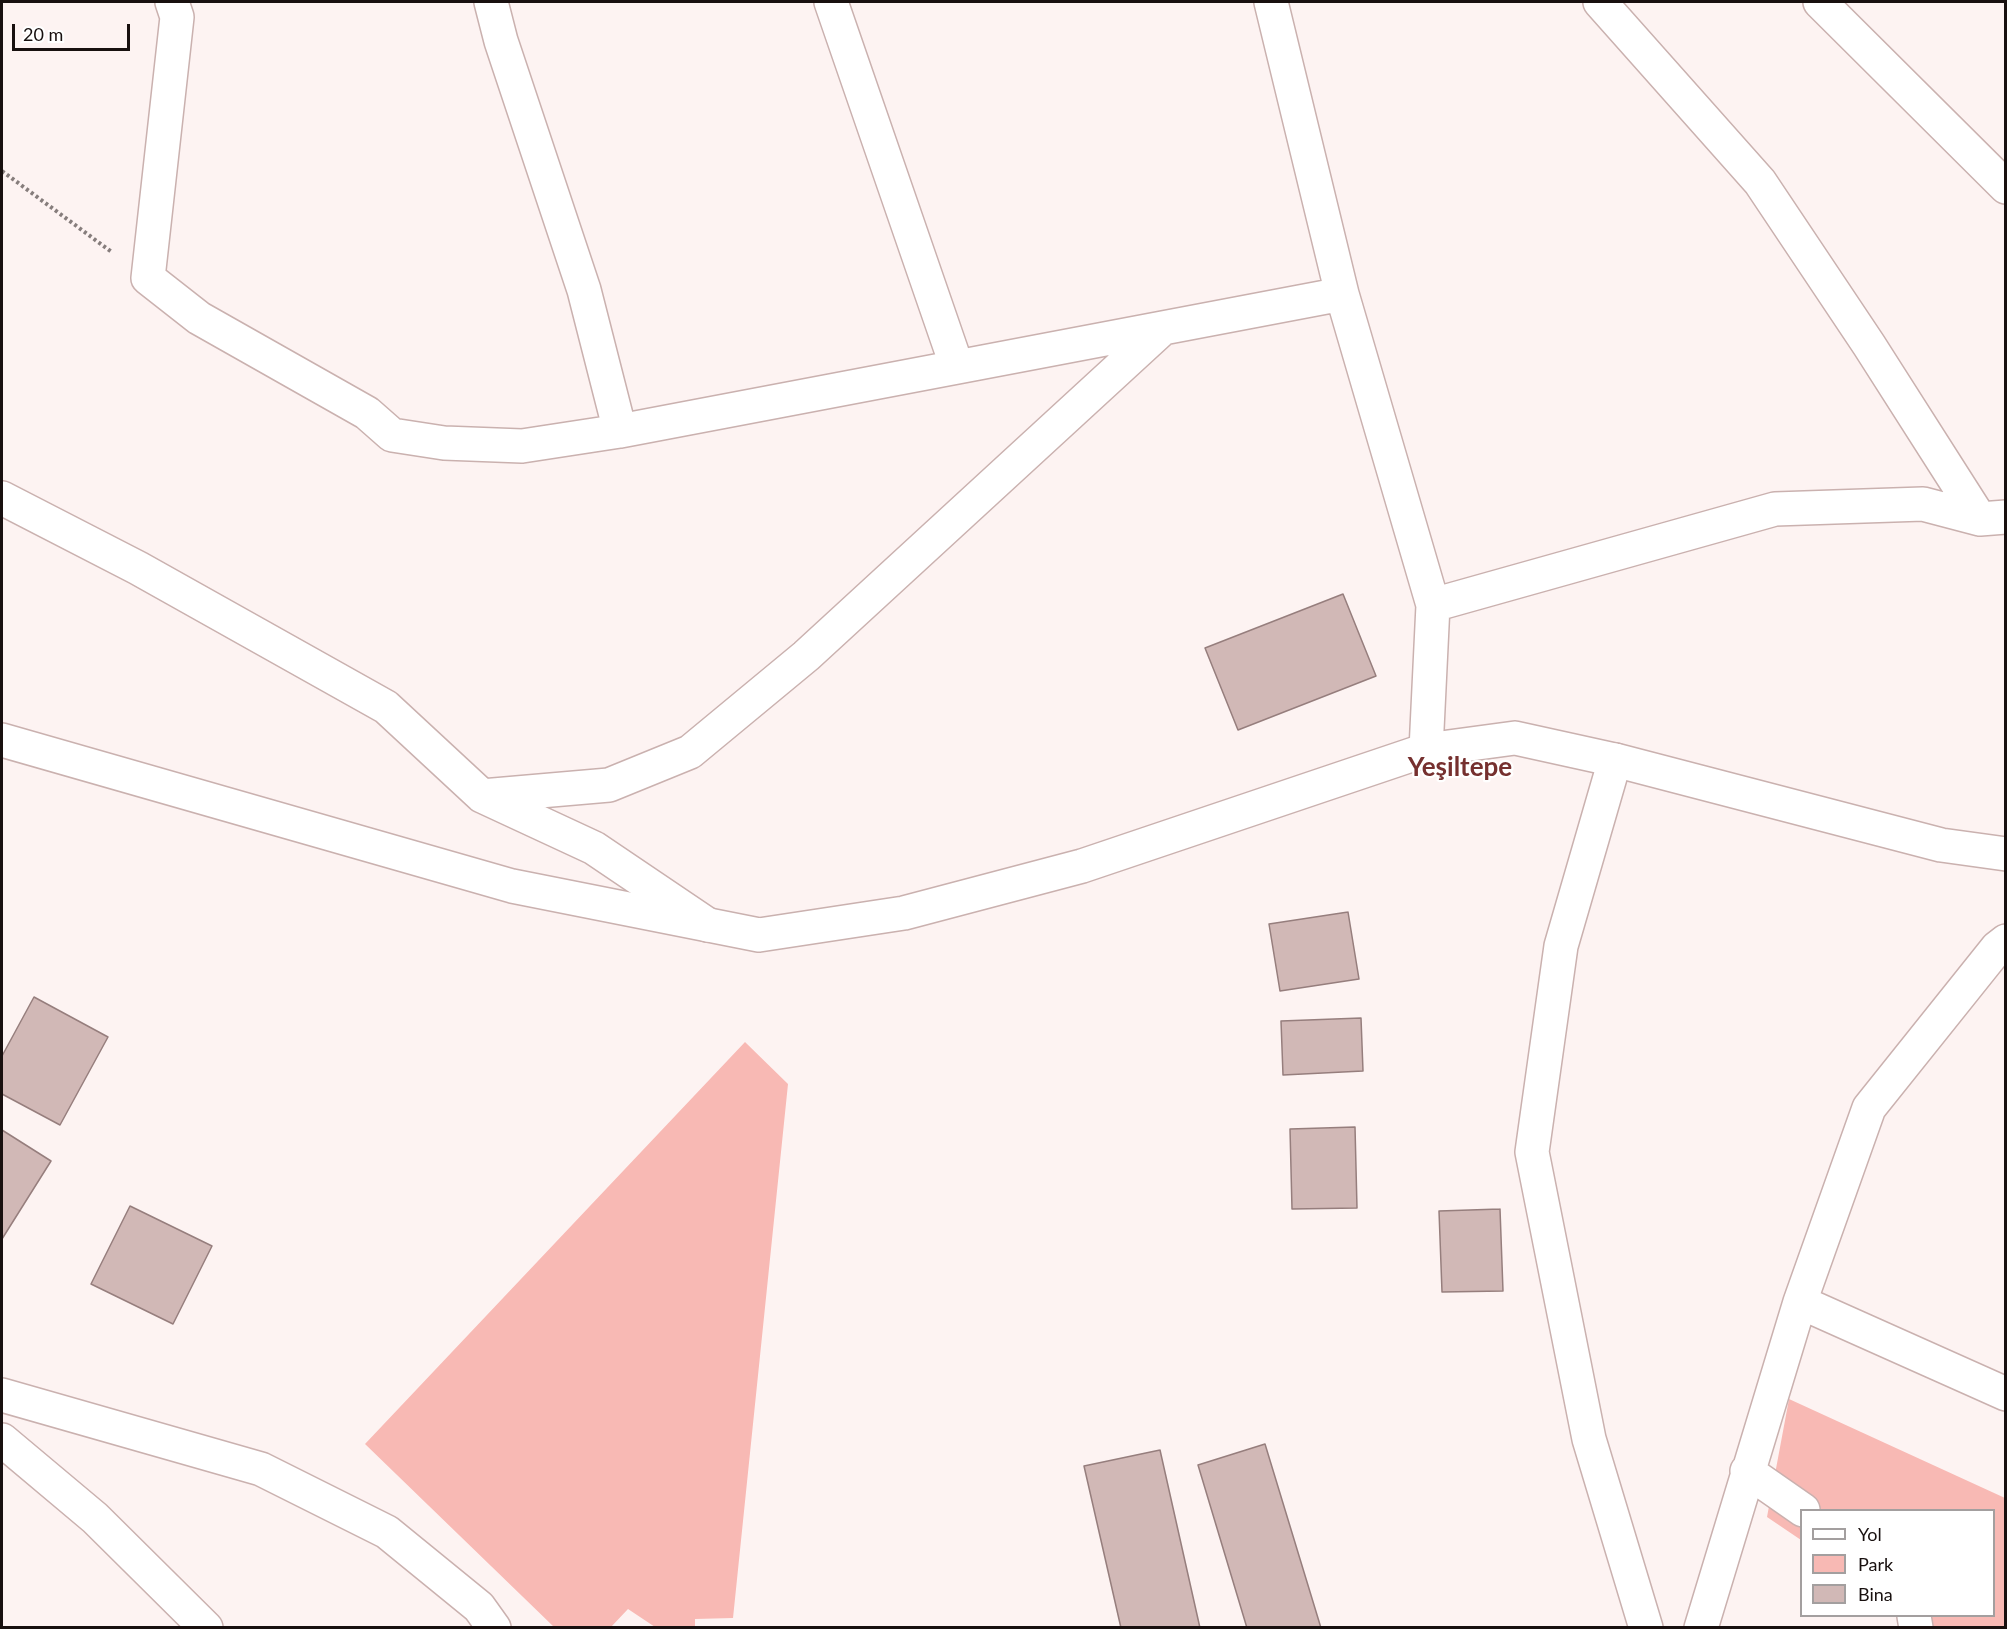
<!DOCTYPE html>
<html>
<head>
<meta charset="utf-8">
<style>
	body { margin:0 }
	#map { position:relative; width:2007px; height:1629px; overflow:hidden; background:#fdf3f2; font-family:Lato,sans-serif }
	canvas { display:block }
	.frame { position:absolute; inset:0; border:3px solid #18100f; pointer-events:none }
	.legend { position:absolute; left:1800px; top:1509px; width:195px; height:108px; box-sizing:border-box; background:#fff; border:2px solid #a39f9f; margin:0; padding:8px 10px; list-style:none; font-size:18px; color:#18100f }
	.legend li { display:flex; align-items:center; gap:12px; height:30px }
	.legend b { width:30px; border:2px solid #a39f9f }
	.scale { position:absolute; left:12px; top:24px; width:118px; height:27px; box-sizing:border-box; border:3px solid #18100f; border-top:0; padding-left:8px; font-size:18px; line-height:21px; white-space:nowrap; color:#18100f; -webkit-text-stroke:4px #fff; paint-order:stroke }
</style>
</head>
<body>
<div id="map">
<canvas width="2007" height="1629"></canvas>
<div class="frame"></div>
<ul class="legend">
<li><b style="height:8px;background:#fff"></b>Yol</li>
<li><b style="height:16px;background:#f8b9b4"></b>Park</li>
<li><b style="height:16px;background:#d1b8b6"></b>Bina</li>
</ul>
<div class="scale">20 m</div>
</div>
<script>
const ctx = document.querySelector('canvas').getContext('2d');
ctx.lineJoin = 'round';
function paint(path, color) { ctx.fillStyle = color; ctx.fill(path, 'evenodd'); }
const poly = rows => new Path2D(rows.map(r => 'M' + r).join(''));
function stroke(path, color, width, dash) { ctx.strokeStyle = color; ctx.lineWidth = width; ctx.lineCap = dash ? 'butt' : 'round'; ctx.setLineDash(dash || []); ctx.stroke(path); }
function write(font, color, halo, rows, align = 'center') {
  ctx.font = font + ' Lato,sans-serif'; ctx.lineWidth = 4.5; ctx.setLineDash([]); ctx.textBaseline = 'middle'; ctx.strokeStyle = halo; ctx.fillStyle = color; for (const [text, x, y, turn = 0] of rows) {
    ctx.save(); ctx.translate(x, y); ctx.rotate((+turn || 0) * Math.PI / 180); ctx.textAlign = isNaN(turn) ? turn : align; if (halo) ctx.strokeText(text, 0, 0); ctx.fillText(text, 0, 0); ctx.restore();
  }
}
const green = poly([
	[745,1042,788,1084,733,1618,695,1619,695,1627,655,1627,628,1609,611,1627,554,1627,365,1444],
	[1789,1399,2005,1498,2005,1627,1909,1627,1898,1616,1994,1616,1994,1510,1802,1510,1801,1540,1767,1517]
]);
const building = poly([
	[1343,594,1376,676,1238,730,1205,648,1343,594],
	[1348,912,1359,979,1280,991,1269,924,1348,912],
	[34,997,108,1037,60,1125,2,1094,2,1056,34,997],
	[1361,1018,1363,1071,1283,1075,1281,1021,1361,1018],
	[1355,1127,1357,1208,1292,1209,1290,1129,1355,1127],
	[2,1130,51,1161,2,1239,2,1130],
	[130,1206,212,1246,173,1324,91,1284,130,1206],
	[1500,1209,1503,1291,1442,1292,1439,1211,1500,1209],
	[1265,1444,1321,1628,1247,1628,1198,1465,1265,1444],
	[1160,1450,1200,1628,1121,1628,1084,1466,1160,1450]
]);
const path = poly([
	[2,171,113,253]
]);
const minor = poly([
	[172,2,177,17,148,278,199,318,367,413,392,435,444,443,522,446,620,431,1342,294],
	[491,2,501,41,584,290,620,431],
	[831,2,957,367],
	[1271,2,1342,294,1433,605,1426,750],
	[1600,2,1760,182,1869,345,1980,519,2006,517],
	[1820,2,2006,187],
	[2,498,138,568,386,707,482,796,594,848,708,925],
	[1433,605,1775,509,1923,504,1980,519],
	[1615,760,1561,946,1532,1152,1589,1439,1646,1628],
	[482,796,609,785,690,752,806,656,1163,328],
	[1800,1302,2006,1394],
	[1747,1471,1803,1510],
	[1914,1616,1916,1628],
	[1701,1628,1800,1302,1869,1108,1997,948,2006,941]
]);
const tertiary = poly([
	[2,740,512,886,759,935,904,913,1082,866,1426,750,1515,738,1615,760,1941,845,2006,854],
	[2,1395,261,1469,387,1532,479,1607,494,1628]
]);
const secondary = poly([
	[2,1440,95,1518,206,1628]
]);
const districtNames = [
	["Yeşiltepe",1460,768]
];
paint(green, '#f8b9b4');
paint(building, '#d1b8b6');
stroke(building, '#967e7d', 1.5);
stroke(minor, '#cab1af', 36);
stroke(tertiary, '#cab1af', 36);
stroke(secondary, '#cab1af', 36);
stroke(path, '#867d7c', 4, [3, 3]);
stroke(minor, '#fff', 33);
stroke(tertiary, '#fff', 33);
stroke(secondary, '#fff', 33);
write('bold 26px', '#76302f', '#fff', districtNames);
</script>
</body>
</html>
